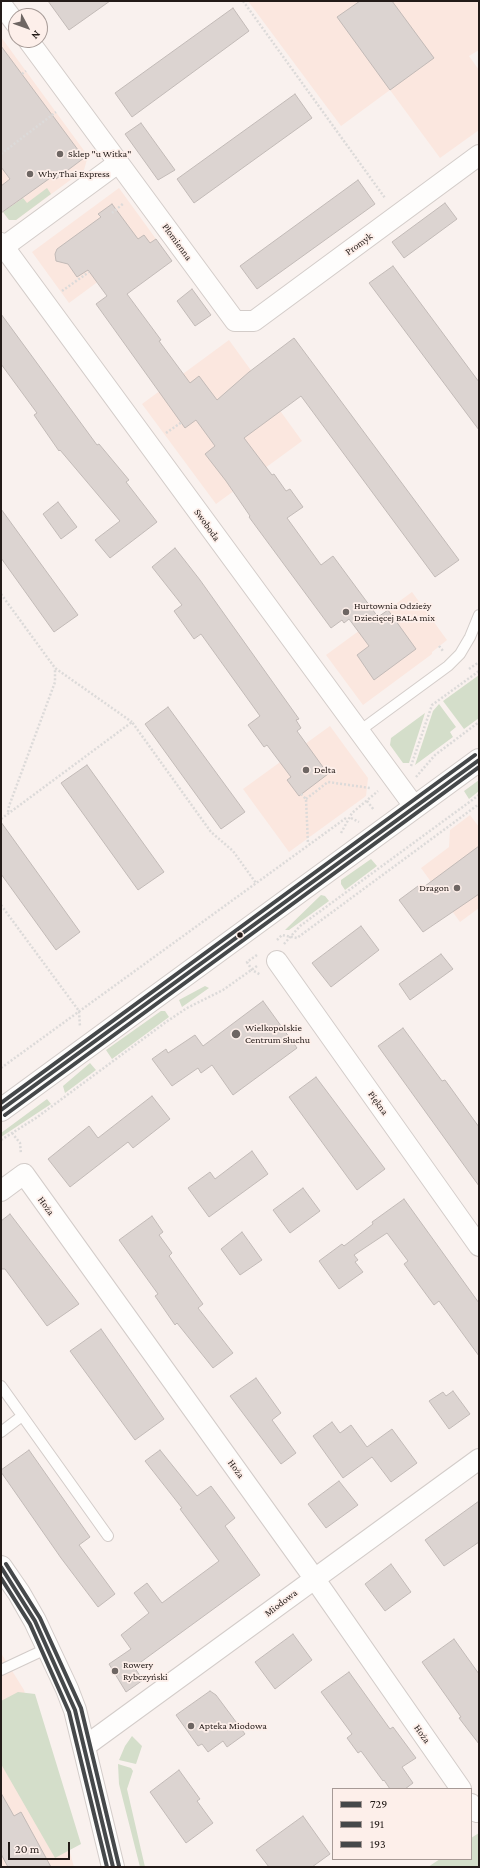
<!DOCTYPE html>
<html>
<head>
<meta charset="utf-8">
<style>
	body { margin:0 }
	#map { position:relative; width:480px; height:1868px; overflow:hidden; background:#f9f1ee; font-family:"Crimson Pro",serif }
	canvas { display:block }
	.frame { position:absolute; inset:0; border:2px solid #231b18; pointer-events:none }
	.legend { position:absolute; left:332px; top:1788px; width:140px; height:72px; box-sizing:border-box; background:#fdefea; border:1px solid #a69a96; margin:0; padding:5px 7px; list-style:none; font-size:12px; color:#231b18 }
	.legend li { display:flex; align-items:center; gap:8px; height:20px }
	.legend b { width:20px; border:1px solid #a69a96 }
	.north { position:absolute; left:8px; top:8px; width:40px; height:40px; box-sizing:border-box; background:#fdefea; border:1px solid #a69a96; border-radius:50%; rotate:131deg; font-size:11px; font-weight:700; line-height:16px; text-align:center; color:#231b18 }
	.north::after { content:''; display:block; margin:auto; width:14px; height:18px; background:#6e6663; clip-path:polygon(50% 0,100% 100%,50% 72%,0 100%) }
	.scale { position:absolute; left:8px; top:1842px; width:62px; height:18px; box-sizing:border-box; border:2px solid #231b18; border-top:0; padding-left:5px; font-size:12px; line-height:14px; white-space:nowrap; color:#231b18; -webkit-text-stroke:3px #fdefea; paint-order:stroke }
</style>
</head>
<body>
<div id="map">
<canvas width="480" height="1868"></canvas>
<div class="frame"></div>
<ul class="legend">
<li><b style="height:5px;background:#45484a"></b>729</li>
<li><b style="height:5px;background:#45484a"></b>191</li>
<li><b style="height:5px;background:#45484a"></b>193</li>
</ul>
<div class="north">N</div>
<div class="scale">20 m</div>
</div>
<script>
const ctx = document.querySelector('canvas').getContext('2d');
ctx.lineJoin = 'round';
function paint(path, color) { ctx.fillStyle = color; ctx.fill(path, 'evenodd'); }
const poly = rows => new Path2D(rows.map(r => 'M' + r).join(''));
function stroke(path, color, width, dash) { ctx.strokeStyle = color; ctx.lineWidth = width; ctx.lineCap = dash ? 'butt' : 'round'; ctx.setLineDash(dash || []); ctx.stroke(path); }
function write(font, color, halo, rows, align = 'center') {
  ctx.font = font + ' "Crimson Pro",serif'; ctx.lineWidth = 3.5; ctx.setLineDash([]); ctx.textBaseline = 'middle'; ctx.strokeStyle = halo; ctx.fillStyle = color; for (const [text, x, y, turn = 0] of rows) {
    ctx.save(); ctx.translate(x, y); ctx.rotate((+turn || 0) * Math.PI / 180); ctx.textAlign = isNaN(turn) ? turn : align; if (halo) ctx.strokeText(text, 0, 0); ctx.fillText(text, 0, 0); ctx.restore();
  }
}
const built = poly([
	[248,1,479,1,479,50,469,56,479,70,479,130,440,158,390,90,341,126],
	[1,37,88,156,84,170,16,220,9,220,1,210],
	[119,188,156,239,69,303,32,252],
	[229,340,302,441,216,504,142,404],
	[412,592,447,640,432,652,432,654,363,705,326,655],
	[330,726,368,778,366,796,289,852,243,789],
	[470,815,479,827,479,908,460,922,421,868,449,847,450,830],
	[1,1653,24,1690,74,1867,1,1867]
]);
const green = poly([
	[47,188,51,194,16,220,9,220,3,212,23,198,27,203],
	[479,675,479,718,464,729,443,701],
	[439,704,456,727,450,732,453,737,415,765,433,711],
	[425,713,409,763,403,763,390,745,391,738],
	[479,780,479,791,469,799,464,791],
	[371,859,377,866,345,890,341,884,341,880],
	[321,895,325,896,329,901,289,930,285,930],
	[205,986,209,988,182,1007,179,1000],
	[161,1011,165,1011,169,1017,112,1059,106,1050],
	[90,1063,96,1070,65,1093,63,1086],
	[47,1099,51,1104,1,1137,1,1133],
	[18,1692,35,1694,81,1844,55,1858,1,1764,1,1701],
	[132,1736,142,1746,136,1764,119,1760,125,1746],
	[118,1764,131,1768,133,1771,127,1789,145,1867,140,1867,119,1784],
	[479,1833,479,1867,428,1867,440,1859,471,1859,471,1838]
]);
const building = poly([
	[48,1,110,1,69,30,48,1],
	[360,1,392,1,434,58,390,90,337,17,360,1],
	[233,8,249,31,132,117,115,93,233,8],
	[1,46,84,158,56,179,53,176,1,213,1,186,10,179,1,167,1,46],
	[295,94,312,118,194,203,177,179,295,94],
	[141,123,175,170,158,180,125,134,141,123],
	[358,180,375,204,257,289,240,266,358,180],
	[445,203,457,219,404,258,392,242,445,203],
	[112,204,138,239,144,235,150,243,156,239,172,261,127,294,161,340,159,341,190,383,199,376,217,400,249,372,294,338,459,560,435,577,301,396,244,438,272,475,274,474,286,491,290,489,303,507,287,518,321,565,333,556,378,617,388,610,416,649,374,680,357,655,369,646,349,619,344,623,342,620,331,628,249,517,250,516,226,481,205,454,215,446,196,420,185,428,96,304,107,296,88,270,77,277,68,264,56,261,55,254,57,249,101,217,98,214,112,204],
	[393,266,479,382,479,430,369,283,393,266],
	[192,289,211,315,195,326,177,301,192,289],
	[1,314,97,445,99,444,129,480,126,482,157,522,110,558,95,540,120,521,60,450,59,451,34,415,37,413,1,364,1,314],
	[58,502,77,527,61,539,43,514,58,502],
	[1,509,78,615,54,632,1,558,1,509],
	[175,548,200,580,299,719,296,720,301,728,297,731,328,774,299,796,287,780,291,777,267,745,264,747,248,725,260,716,201,634,194,639,174,611,182,605,152,567,175,548],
	[168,707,245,812,221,829,145,724,168,707],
	[87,765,164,872,138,890,61,783,87,765],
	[1,822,80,932,56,950,1,874,1,822],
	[479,846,479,894,423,932,399,900,418,886,421,889,479,846],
	[361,926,379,950,331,987,312,963,361,926],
	[441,954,453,969,410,1000,399,984,441,954],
	[263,1001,297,1048,233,1095,212,1065,201,1073,198,1068,172,1086,152,1059,166,1049,168,1053,195,1035,203,1046,263,1001],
	[403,1028,442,1081,445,1080,479,1127,479,1186,378,1046,403,1028],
	[316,1077,385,1169,357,1190,289,1097,316,1077],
	[152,1096,170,1119,133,1148,128,1142,70,1187,48,1159,89,1126,98,1138,152,1096],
	[252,1151,268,1174,209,1217,188,1188,210,1172,215,1179,252,1151],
	[303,1188,320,1211,290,1233,273,1210,303,1188],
	[404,1199,479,1303,479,1356,439,1301,434,1305,420,1286,404,1264,408,1261,387,1233,354,1255,358,1260,355,1262,363,1272,339,1289,319,1261,342,1244,344,1246,373,1224,372,1222,404,1199],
	[10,1214,79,1304,47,1326,5,1269,1,1269,1,1221,10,1214],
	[152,1216,163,1232,159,1235,172,1253,169,1256,203,1304,198,1308,233,1353,213,1368,177,1323,175,1325,155,1296,158,1294,119,1240,152,1216],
	[242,1232,262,1260,240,1275,221,1249,242,1232],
	[101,1329,164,1419,135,1440,70,1351,101,1329],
	[256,1378,281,1413,272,1420,296,1453,281,1464,230,1396,256,1378],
	[453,1391,470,1414,449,1429,429,1401,443,1392,446,1396,453,1391],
	[332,1422,340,1433,351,1425,367,1447,392,1429,417,1463,391,1482,372,1457,343,1478,313,1436,332,1422],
	[29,1450,90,1537,79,1545,115,1594,98,1607,61,1558,1,1472,1,1470,29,1450],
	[160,1450,197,1496,211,1486,235,1518,225,1526,260,1575,134,1667,143,1680,126,1692,109,1664,131,1649,121,1635,149,1613,134,1593,147,1583,162,1603,219,1561,180,1509,182,1508,145,1461,160,1450],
	[339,1481,358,1505,326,1528,308,1504,339,1481],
	[479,1501,479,1542,444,1566,425,1540,479,1501],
	[391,1564,411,1592,385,1611,365,1584,391,1564],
	[293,1634,312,1660,275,1689,255,1662,293,1634],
	[454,1639,479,1674,479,1744,459,1718,461,1717,422,1662,454,1639],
	[349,1672,390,1729,393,1727,416,1758,402,1767,413,1783,405,1789,390,1789,384,1780,383,1781,361,1751,358,1753,347,1738,352,1734,321,1692,349,1672],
	[210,1691,216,1695,245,1734,227,1747,223,1741,208,1752,202,1744,198,1746,176,1715,210,1691],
	[179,1770,200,1799,197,1801,213,1823,186,1843,150,1792,179,1770],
	[1,1793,14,1816,21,1812,51,1867,8,1867,1,1854,1,1793],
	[303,1816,330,1854,312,1867,269,1867,256,1850,303,1816]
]);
const path = poly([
	[243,1,385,198],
	[22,74,26,71],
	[1,154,56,112],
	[112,213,124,203],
	[62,291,89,272],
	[166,433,182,422],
	[1,594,55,668,132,722],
	[439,646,443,651],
	[469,669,479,662],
	[411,766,432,705,479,671],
	[416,777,435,755,479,722],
	[301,794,306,799,308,844],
	[306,799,328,782,370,788],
	[367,801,374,810],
	[8,812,9,806,55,682,55,668],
	[351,818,359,822],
	[1,819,132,722,211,832,233,851,256,883],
	[341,833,352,813,378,791],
	[1,905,79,1011,80,1027],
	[277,940,282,935,297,938,479,804],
	[284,944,300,926,479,795],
	[257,955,247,962,252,970,261,975],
	[1,1068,346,818],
	[12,1133,20,1143,21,1154],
	[1,1140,36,1118,166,1022,187,1008,223,990,257,966]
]);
const service = poly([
	[358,732,448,666,460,654,470,637,479,615],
	[1,1386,108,1536],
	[1,1432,22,1416],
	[1,1670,48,1648]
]);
const minor = poly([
	[1,4,16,24],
	[28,40,235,321,254,321,479,155],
	[1,243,414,806],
	[1,249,118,163],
	[277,961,479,1246],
	[1,1191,24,1174,314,1578,461,1789],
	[84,1747,479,1459],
	[471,1804,477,1812]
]);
const tertiary = poly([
	[1,1567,19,1593,35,1621,67,1689,75,1710,113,1867]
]);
const secondary = poly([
	[1,1110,479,760]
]);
const bus1 = poly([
	[1,1110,479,760],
	[1,1567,35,1621,75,1710,113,1867]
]);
const bus2 = poly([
	[5,1115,479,767],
	[1,1578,30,1624,69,1712,107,1867]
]);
const bus3 = poly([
	[1,1103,475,755],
	[6,1564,40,1618,81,1708,119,1866]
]);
const markers = [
	[60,154,4,"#6e6663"],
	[30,174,4,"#6e6663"],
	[346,612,4,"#6e6663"],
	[306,770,4,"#6e6663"],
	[457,888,4,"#6e6663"],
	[240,935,3.5,"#231b18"],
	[236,1034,5,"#6e6663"],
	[115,1671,4,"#6e6663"],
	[191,1726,4,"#6e6663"]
];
const poiNames = [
	["Sklep \"u Witka\"",68,154],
	["Why Thai Express",38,174],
	["Hurtownia Odzieży",354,606],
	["Dziecięcej BALA mix",354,618],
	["Delta",314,770],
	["Dragon",449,888,"right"],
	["Wielkopolskie",245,1028],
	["Centrum Słuchu",245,1040],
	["Rowery",123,1665],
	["Rybczyński",123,1677],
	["Apteka Miodowa",199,1726]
];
const streetNames = [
	["Płomienna",177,242,54],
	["Promyk",359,244,-36],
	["Swoboda",207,525,54],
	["Piękna",378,1103,54],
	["Hoża",46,1206,54],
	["Hoża",236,1469,54],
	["Miodowa",281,1603,-37],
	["Hoża",422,1734,55]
];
paint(built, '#fbe7df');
paint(green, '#d4deca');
paint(building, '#dcd4d1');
stroke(building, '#c2bab7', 1);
stroke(service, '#d3ccc9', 12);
stroke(minor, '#d3ccc9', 22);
stroke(tertiary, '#d3ccc9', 24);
stroke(secondary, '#d3ccc9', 24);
stroke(path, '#dcdad9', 2.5, [2, 2]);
stroke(service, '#fefdfc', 10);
stroke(minor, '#fefdfc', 20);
stroke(tertiary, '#fefdfc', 22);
stroke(secondary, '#fefdfc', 22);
stroke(bus1, '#45484a', 4);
stroke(bus2, '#45484a', 4);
stroke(bus3, '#45484a', 4);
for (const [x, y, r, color] of markers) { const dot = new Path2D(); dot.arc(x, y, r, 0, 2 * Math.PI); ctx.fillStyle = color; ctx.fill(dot); stroke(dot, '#fdefea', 1.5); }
write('10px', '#231b18', '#fdefea', poiNames, 'left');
write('10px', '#231b18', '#fdefea', streetNames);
</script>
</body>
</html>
